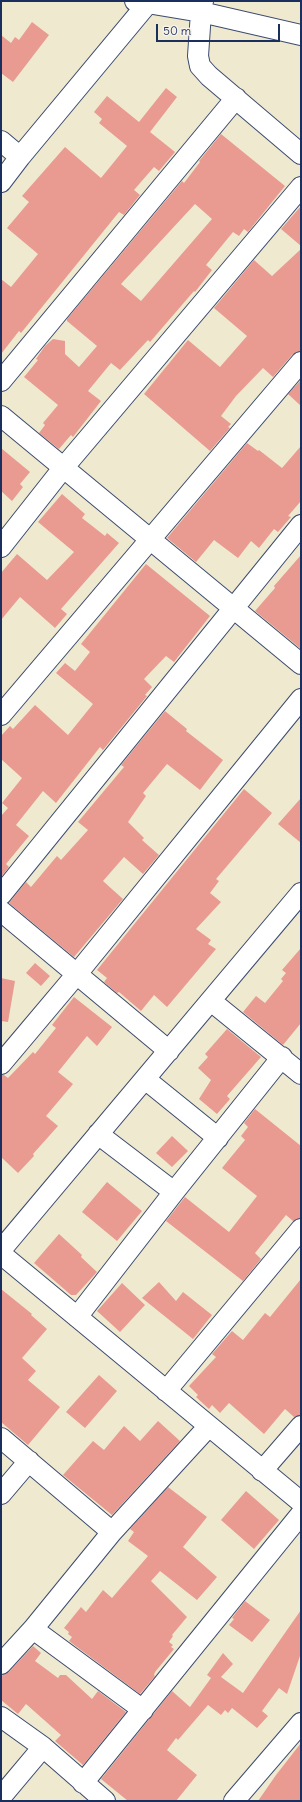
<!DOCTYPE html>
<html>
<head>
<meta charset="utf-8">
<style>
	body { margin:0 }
	#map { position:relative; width:302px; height:1802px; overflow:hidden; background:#efe9d0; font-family:Delius,sans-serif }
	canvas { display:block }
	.frame { position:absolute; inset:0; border:2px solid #1b2f5e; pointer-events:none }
	.scale { position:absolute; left:156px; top:24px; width:124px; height:18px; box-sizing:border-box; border:2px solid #1b2f5e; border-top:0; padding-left:5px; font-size:12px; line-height:14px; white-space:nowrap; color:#1b2f5e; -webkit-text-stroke:3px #f7f3e8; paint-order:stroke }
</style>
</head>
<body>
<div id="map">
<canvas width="302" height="1802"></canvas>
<div class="frame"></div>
<div class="scale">50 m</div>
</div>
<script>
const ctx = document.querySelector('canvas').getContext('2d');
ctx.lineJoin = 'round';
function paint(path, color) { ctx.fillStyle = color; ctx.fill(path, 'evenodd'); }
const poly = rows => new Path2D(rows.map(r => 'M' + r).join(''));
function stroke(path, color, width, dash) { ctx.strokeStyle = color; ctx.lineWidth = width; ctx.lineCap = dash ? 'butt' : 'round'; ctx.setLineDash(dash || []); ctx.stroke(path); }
const building = poly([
	[32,22,49,35,13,82,1,73,1,35,11,43,15,37,19,40],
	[166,88,177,97,150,132,175,152,159,171,154,167,134,190,140,195,124,215,119,212,21,333,19,331,1,354,1,279,11,287,38,254,7,228,29,202,22,196,65,147,101,178,127,146,99,123,102,119,94,112,107,96,139,122],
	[221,134,285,186,248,232,244,229,239,236,233,232,206,265,212,270,195,292,194,291,150,342,148,340,120,370,111,363,88,391,101,401,73,437,71,435,59,449,39,433,45,425,43,423,58,405,24,377,38,360,36,359,45,346,53,339,65,341,65,354,79,367,97,346,67,321,67,319,182,181,184,183,200,162,199,161],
	[195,204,212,219,141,301,121,284],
	[301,206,301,246,281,229],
	[301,249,301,351,292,355,273,377,263,368,236,396,221,416,231,424,228,427,230,428,210,451,144,394,188,340,220,367,247,336,214,308,254,260,272,276],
	[301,380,301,406,288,394],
	[247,443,258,451,259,450,282,468,301,446,301,501,288,516,291,517,278,532,274,529,259,548,251,541,238,558,214,540,196,562,167,538],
	[1,448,30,472,20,484,23,487,12,501,1,491],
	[62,494,85,514,82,518,105,536,107,533,119,543,61,609,67,614,55,628,20,597,1,620,1,573,17,554,47,580,74,552,38,522],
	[301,555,301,649,255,611,275,588,274,586],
	[146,564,210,616,174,662,166,656,144,679,152,687,145,695,147,696,103,750,100,747,56,803,43,791,16,825,29,836,6,864,9,867,1,877,1,816,8,808,2,803,22,778,1,759,1,736,10,726,13,729,35,705,68,735,93,704,56,673,65,663,75,671,90,652,81,644],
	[165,711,187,729,186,731,223,760,200,790,167,764,143,793,146,796,128,822,144,838,142,840,159,855,143,874,124,857,103,881,123,899,74,957,9,903,26,882,31,887,57,856,61,860,88,830,78,822,124,767,121,765],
	[244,789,272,813,216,879,219,881,210,893,221,902,196,929,211,940,208,944,216,949,167,1007,154,995,141,1011,119,992,117,993,104,982,107,978,97,970],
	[301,798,301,843,278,824],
	[301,948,301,1023,283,1045,243,1012,256,996,265,1003,283,981,281,979,286,973,282,970],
	[35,963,50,976,41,986,26,973],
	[1,978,15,981,8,1022,1,1021],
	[74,997,112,1027,97,1046,87,1036,58,1072,73,1084,46,1116,58,1126,33,1154,34,1156,18,1173,1,1157,1,1075,4,1075,8,1078,33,1052,35,1054,56,1028,52,1025],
	[227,1029,261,1057,227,1096,230,1099,217,1114,199,1099,211,1080,198,1068,208,1057,205,1054],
	[255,1109,301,1146,301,1218,293,1221,286,1215,255,1253,261,1259,243,1281,166,1221,185,1197,229,1232,257,1196,222,1168,245,1140,241,1136,248,1127,244,1123],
	[172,1136,188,1151,172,1167,156,1153],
	[107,1182,142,1211,117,1241,82,1212],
	[59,1234,82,1255,81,1257,97,1272,76,1295,71,1295,34,1263],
	[301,1279,301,1415,294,1417,285,1409,264,1434,229,1403,220,1413,212,1405,209,1409,196,1397,198,1395,189,1386,216,1357,212,1354,232,1331,243,1340,265,1313,270,1317],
	[159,1282,176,1301,183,1292,212,1315,193,1339,142,1298],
	[122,1283,145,1305,120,1332,97,1311],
	[1,1289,32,1314,31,1315,47,1329,22,1358,36,1371,28,1380,60,1407,28,1445,1,1422],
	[99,1375,117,1391,85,1428,66,1412],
	[158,1421,180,1441,112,1515,63,1475,93,1441,104,1450,124,1426,140,1441],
	[168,1487,207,1517,183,1547,217,1577,197,1600,160,1571,151,1581,187,1617,172,1635,173,1636,169,1642,173,1645,171,1647,174,1649,155,1672,154,1675,155,1676,140,1694,69,1641,72,1637,68,1634,69,1632,64,1628,81,1607,86,1612,103,1590,112,1598,148,1556,128,1541,134,1532,130,1529],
	[246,1491,279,1520,254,1549,221,1520],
	[245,1601,270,1620,252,1642,229,1625,234,1619,232,1618],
	[301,1610,301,1653,287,1694,279,1688,262,1711,268,1716,257,1728,232,1708,228,1713,225,1710,221,1715,208,1705,178,1740,176,1738,167,1750,197,1775,176,1801,128,1801,101,1779,172,1691,190,1707,211,1678,207,1675,223,1653,233,1664,221,1677,243,1693],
	[33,1646,41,1653,35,1661,58,1678,60,1675,66,1675,92,1699,98,1691,126,1712,83,1765,55,1741,61,1735,26,1704,18,1714,1,1700,1,1676,9,1672],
	[301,1743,301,1801,258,1801,276,1775]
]);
const minor = poly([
	[135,1,201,12,301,35],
	[203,1,201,12,198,56,200,66,209,76,301,154],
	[1,141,20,157],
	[1,182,20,157,148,3],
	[1,381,236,98],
	[1,416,301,664],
	[1,547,64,467,301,187],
	[1,715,301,362],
	[1,895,301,525],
	[1,911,169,1051],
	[211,1001,301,1074],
	[1,1064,76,975,301,699],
	[145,1079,218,1138],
	[98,1134,174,1192],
	[1,1250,301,893],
	[1,1254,301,1502],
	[77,1317,174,1192,282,1057],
	[166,1391,301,1229],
	[1,1438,112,1532],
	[262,1471,301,1426],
	[1,1494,29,1461],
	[33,1629,143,1710],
	[1,1664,33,1629,112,1532,209,1426],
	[1,1717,43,1747,105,1801],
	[83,1783,301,1514],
	[1,1797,43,1747],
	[234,1801,301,1723]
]);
paint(building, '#e99b91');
stroke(minor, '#3b4b6f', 22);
stroke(minor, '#fff', 20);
</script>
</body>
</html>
